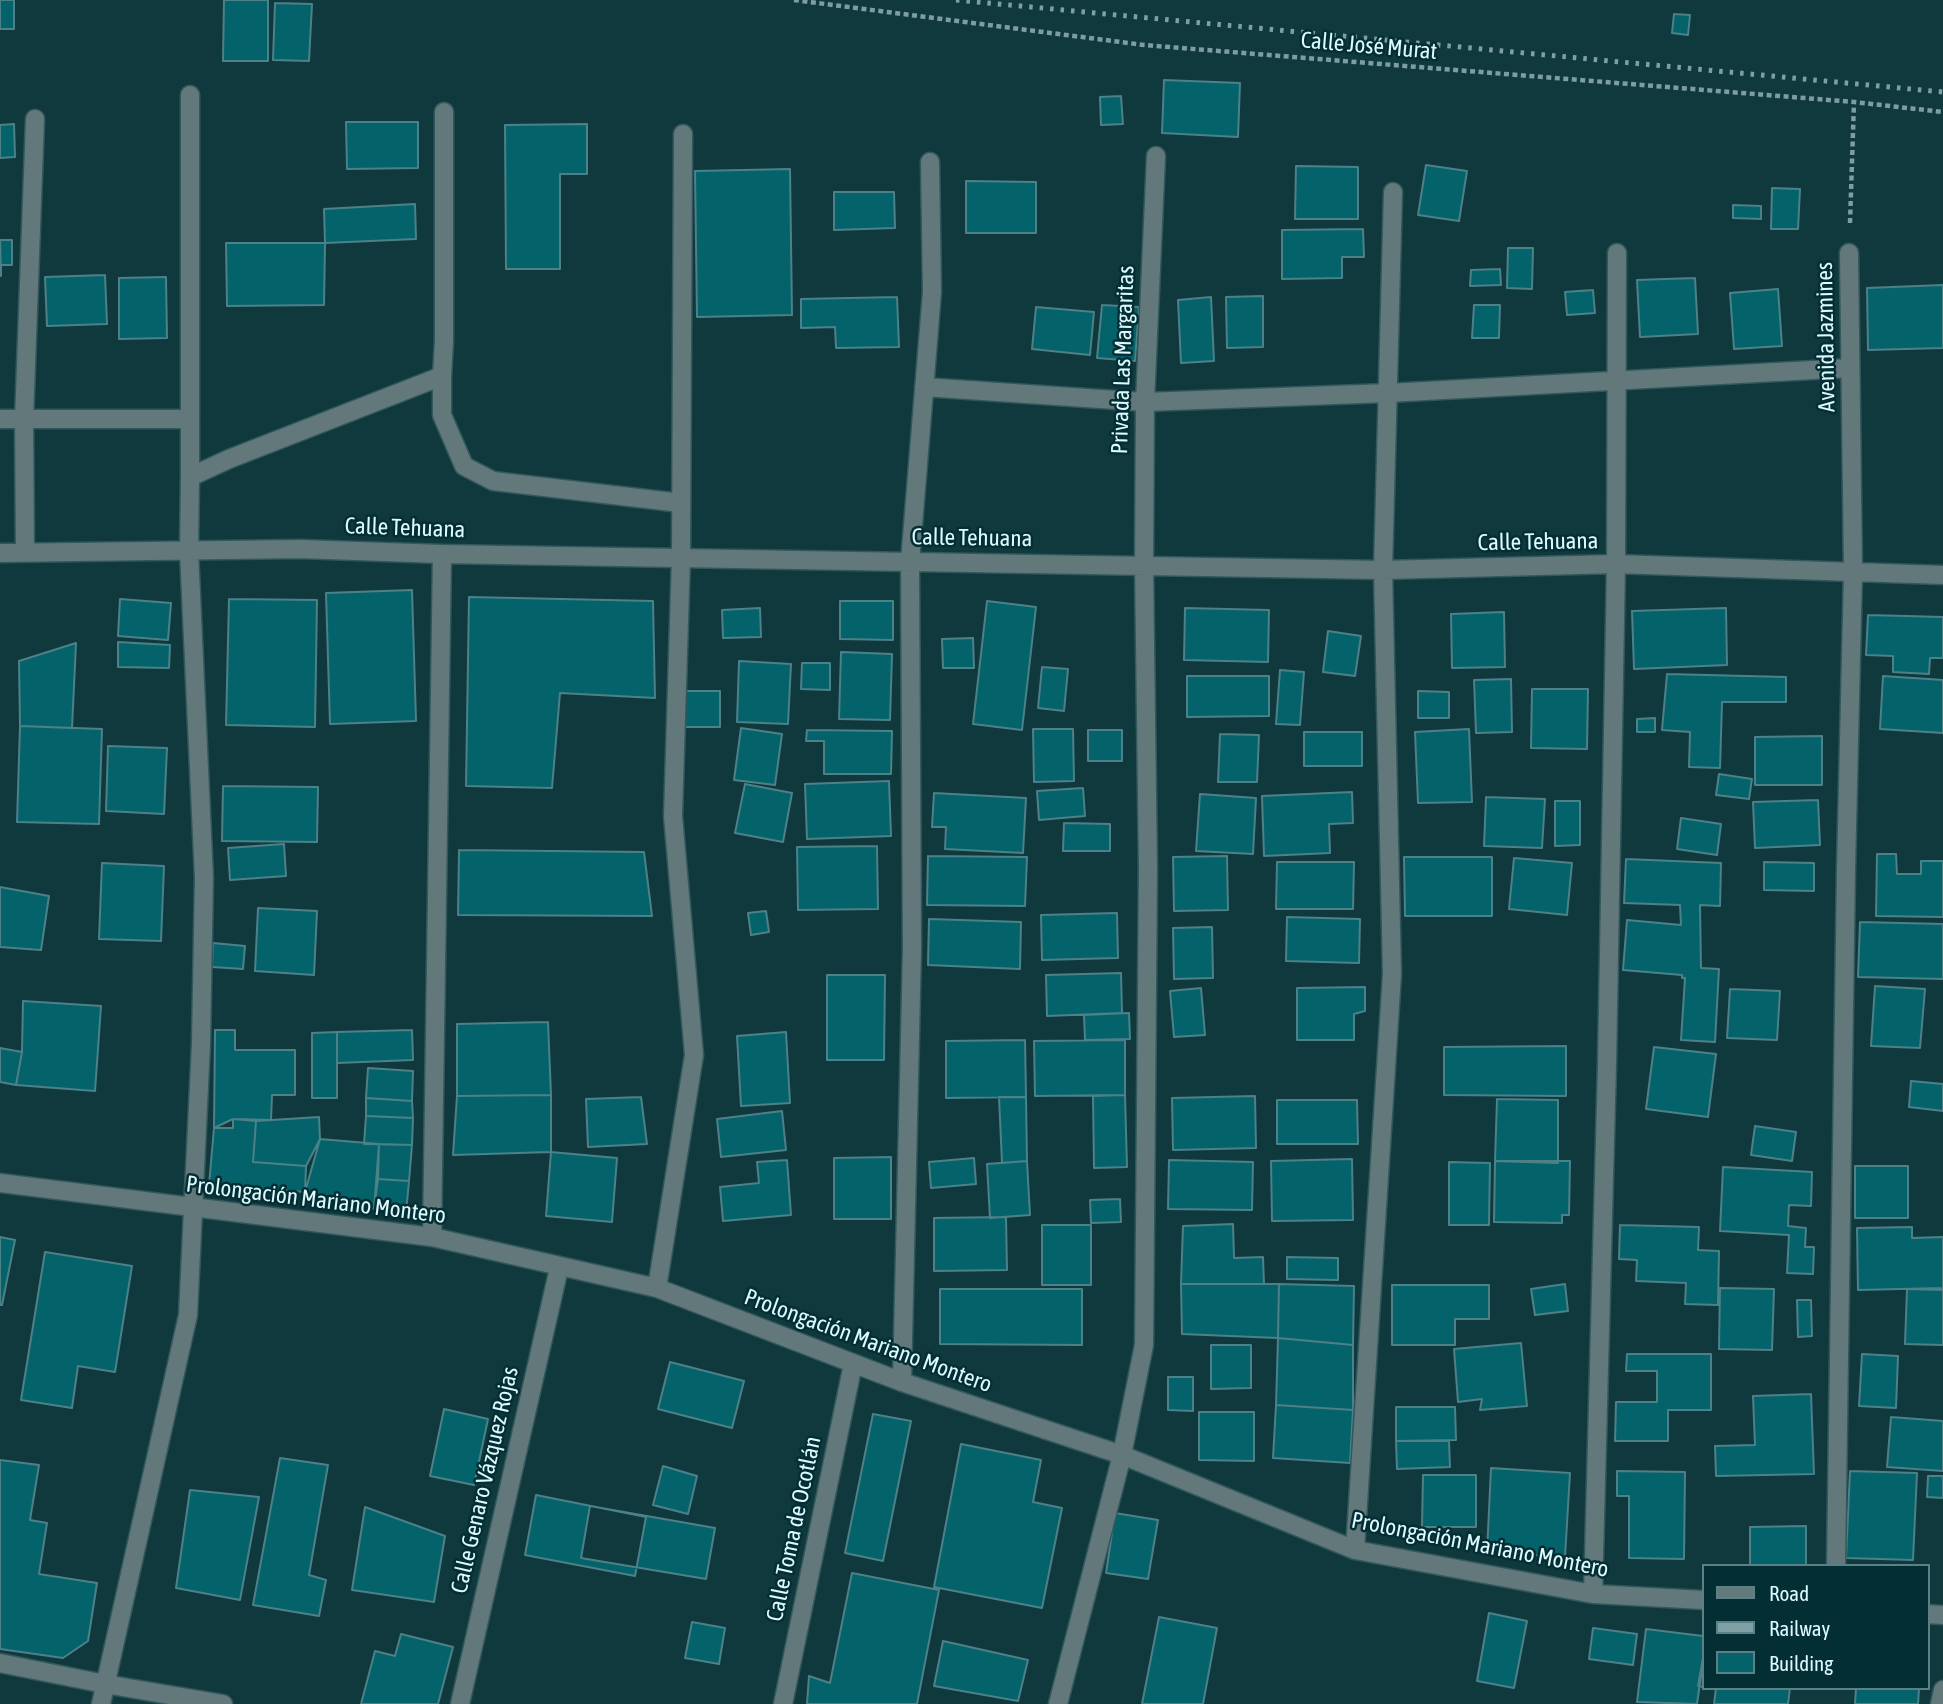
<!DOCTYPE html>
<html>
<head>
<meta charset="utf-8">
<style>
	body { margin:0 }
	#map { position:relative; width:1943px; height:1704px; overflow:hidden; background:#10393e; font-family:"Asap Condensed",sans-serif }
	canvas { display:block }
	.legend { position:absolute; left:1702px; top:1564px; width:228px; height:126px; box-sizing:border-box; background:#032f34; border:2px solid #5b8085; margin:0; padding:9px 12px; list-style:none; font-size:21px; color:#dffafe }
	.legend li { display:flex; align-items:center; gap:14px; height:35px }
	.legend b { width:35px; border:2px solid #5b8085 }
</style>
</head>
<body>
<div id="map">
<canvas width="1943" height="1704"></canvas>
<ul class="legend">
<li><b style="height:9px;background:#63787b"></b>Road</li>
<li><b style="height:9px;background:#7ea0a4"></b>Railway</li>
<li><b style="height:19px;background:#04626b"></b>Building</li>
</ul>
</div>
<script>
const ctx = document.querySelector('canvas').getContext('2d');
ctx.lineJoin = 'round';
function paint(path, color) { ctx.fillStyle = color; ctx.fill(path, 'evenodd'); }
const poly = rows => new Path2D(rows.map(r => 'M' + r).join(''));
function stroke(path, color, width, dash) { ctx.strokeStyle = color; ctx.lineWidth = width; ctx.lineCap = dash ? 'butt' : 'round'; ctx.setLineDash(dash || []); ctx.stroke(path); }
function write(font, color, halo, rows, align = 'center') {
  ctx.font = font + ' "Asap Condensed",sans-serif'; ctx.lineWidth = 5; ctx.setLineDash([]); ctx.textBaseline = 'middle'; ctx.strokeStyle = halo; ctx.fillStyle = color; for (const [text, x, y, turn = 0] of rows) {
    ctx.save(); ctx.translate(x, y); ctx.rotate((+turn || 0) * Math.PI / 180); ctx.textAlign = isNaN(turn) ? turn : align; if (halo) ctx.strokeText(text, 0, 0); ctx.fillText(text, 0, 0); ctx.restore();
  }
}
const building = poly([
	[0,0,14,0,14,29,0,29,0,0],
	[224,0,268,0,268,61,223,61,224,0],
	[275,3,312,4,309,61,273,60,275,3],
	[1674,14,1690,15,1688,35,1672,33,1674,14],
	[1164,80,1240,83,1238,137,1162,133,1164,80],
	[1121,96,1123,124,1101,125,1100,97,1121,96],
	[346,122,418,122,418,168,347,169,346,122],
	[14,124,15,157,0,158,0,125,14,124],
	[587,124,587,174,560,174,560,269,506,269,505,125,587,124],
	[1426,165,1467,171,1459,221,1418,215,1426,165],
	[1296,166,1358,167,1358,219,1295,219,1296,166],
	[790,169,792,315,697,317,695,171,790,169],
	[966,181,1036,182,1036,233,966,233,966,181],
	[1772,188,1800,189,1798,229,1771,229,1772,188],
	[834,192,894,192,895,228,834,230,834,192],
	[415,204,416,239,325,243,324,209,415,204],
	[1733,205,1761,206,1761,219,1733,218,1733,205],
	[1363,229,1364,257,1342,257,1342,278,1282,279,1282,230,1363,229],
	[0,240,12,240,12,265,1,265,1,276,0,240],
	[226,243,325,243,324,305,227,306,226,243],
	[1508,248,1533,248,1532,289,1507,288,1508,248],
	[1500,269,1501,285,1470,286,1471,270,1500,269],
	[105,275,107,324,47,326,45,277,105,275],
	[166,277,167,338,119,339,119,278,166,277],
	[1695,278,1698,334,1640,337,1637,280,1695,278],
	[1943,285,1943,348,1868,350,1867,288,1943,285],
	[1778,289,1782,346,1734,349,1730,293,1778,289],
	[1593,290,1595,313,1567,315,1565,292,1593,290],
	[1263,296,1263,347,1227,348,1226,297,1263,296],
	[897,297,899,347,836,348,835,327,801,328,801,299,897,297],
	[1211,297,1214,361,1181,363,1178,300,1211,297],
	[1102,305,1139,307,1135,361,1097,358,1102,305],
	[1474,305,1500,305,1499,338,1472,338,1474,305],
	[1036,307,1094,312,1090,355,1032,349,1036,307],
	[412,590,416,721,330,724,326,593,412,590],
	[469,597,653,601,655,698,560,693,552,788,466,786,469,597],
	[120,599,171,603,168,640,118,636,120,599],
	[229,599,317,600,315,727,226,725,229,599],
	[840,601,893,601,893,640,840,639,840,601],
	[987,601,1036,607,1022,730,973,724,987,601],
	[760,608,761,637,723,638,722,610,760,608],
	[1185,608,1269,610,1268,662,1184,660,1185,608],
	[1726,608,1727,665,1634,669,1632,611,1726,608],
	[1504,612,1505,667,1452,668,1451,614,1504,612],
	[1868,615,1943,617,1943,658,1930,658,1929,674,1893,672,1893,656,1866,655,1868,615],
	[1328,631,1361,636,1355,676,1323,672,1328,631],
	[973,638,974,668,943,668,942,639,973,638],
	[118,642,170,645,169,668,118,667,118,642],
	[76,643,72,728,20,726,19,661,76,643],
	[841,652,892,654,890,720,839,719,841,652],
	[739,661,791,664,788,724,737,722,739,661],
	[802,663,830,663,830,690,801,689,802,663],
	[1042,667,1068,669,1064,711,1038,708,1042,667],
	[1280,670,1304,672,1300,725,1276,724,1280,670],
	[1667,674,1786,677,1786,702,1722,702,1720,768,1689,767,1690,732,1662,730,1667,674],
	[1187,676,1269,676,1269,716,1187,717,1187,676],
	[1883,676,1943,680,1943,733,1880,729,1883,676],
	[1511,679,1512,732,1476,733,1474,680,1511,679],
	[1532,689,1588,689,1587,749,1531,748,1532,689],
	[684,691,720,691,720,727,684,727,684,691],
	[1418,691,1449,692,1449,718,1418,718,1418,691],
	[1655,718,1655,732,1637,732,1637,719,1655,718],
	[20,726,102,729,99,824,17,822,20,726],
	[741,728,782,734,775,785,734,780,741,728],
	[1033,729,1073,729,1074,781,1034,782,1033,729],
	[1469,729,1472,802,1418,803,1415,732,1469,729],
	[807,730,892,731,891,774,824,774,824,741,806,741,807,730],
	[1088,730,1122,730,1122,761,1088,761,1088,730],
	[1304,732,1362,732,1362,766,1304,766,1304,732],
	[1220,734,1259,735,1257,782,1218,782,1220,734],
	[1822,736,1822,785,1755,785,1755,737,1822,736],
	[108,746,167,748,164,814,106,811,108,746],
	[1719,774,1752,779,1749,799,1716,795,1719,774],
	[889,781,891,836,807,839,805,784,889,781],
	[745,784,792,793,783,842,735,833,745,784],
	[223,786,318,787,317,842,222,841,223,786],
	[1083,788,1085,816,1039,820,1037,791,1083,788],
	[1352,792,1353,823,1329,824,1330,853,1264,856,1262,796,1352,792],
	[934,793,1026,798,1023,853,945,849,946,827,932,827,934,793],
	[1200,794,1256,798,1253,854,1196,851,1200,794],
	[1486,797,1545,799,1542,848,1484,846,1486,797],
	[1818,800,1820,845,1755,848,1753,802,1818,800],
	[1555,801,1580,801,1580,845,1555,846,1555,801],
	[1681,818,1721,824,1717,855,1677,849,1681,818],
	[1064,823,1110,824,1110,851,1063,851,1064,823],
	[284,844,286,876,230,880,228,848,284,844],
	[877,846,878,909,798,910,797,847,877,846],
	[459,850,644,852,652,916,458,915,459,850],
	[1877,854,1896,854,1897,874,1921,874,1921,861,1943,861,1943,917,1876,916,1877,854],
	[928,856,1027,857,1025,906,927,905,928,856],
	[1227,856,1228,910,1174,911,1173,857,1227,856],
	[1404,857,1492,857,1492,916,1405,916,1404,857],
	[1514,858,1572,863,1567,915,1509,909,1514,858],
	[1626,859,1721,863,1720,906,1700,905,1701,968,1719,969,1715,1042,1681,1040,1685,978,1682,978,1682,975,1623,970,1627,920,1681,925,1680,905,1624,903,1626,859],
	[1277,862,1354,862,1353,909,1276,909,1277,862],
	[1764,862,1814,863,1814,891,1764,890,1764,862],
	[102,863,164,866,161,941,99,939,102,863],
	[0,887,49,896,41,950,0,947,0,887],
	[258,908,317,911,314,975,255,971,258,908],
	[766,911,769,932,751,935,748,913,766,911],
	[1117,913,1118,958,1042,960,1041,915,1117,913],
	[1287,917,1360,919,1359,963,1286,961,1287,917],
	[929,919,1021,922,1020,969,928,965,929,919],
	[1860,922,1943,924,1943,979,1858,977,1860,922],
	[1212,927,1213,978,1174,979,1173,928,1212,927],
	[213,943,245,946,243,969,212,967,213,943],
	[1121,973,1122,1013,1047,1016,1046,975,1121,973],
	[827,975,885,975,884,1060,827,1060,827,975],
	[1875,986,1925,989,1920,1048,1871,1046,1875,986],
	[1365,987,1365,1011,1354,1014,1354,1040,1297,1040,1297,988,1365,987],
	[1201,988,1205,1035,1174,1037,1170,991,1201,988],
	[1730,989,1780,991,1777,1040,1727,1038,1730,989],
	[23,1001,101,1006,95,1091,16,1085,22,1052,23,1001],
	[1129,1013,1130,1039,1085,1040,1084,1015,1129,1013],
	[548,1022,551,1095,457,1096,457,1024,548,1022],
	[215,1030,235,1030,235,1050,295,1050,295,1095,272,1095,271,1120,233,1119,233,1128,214,1128,215,1030],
	[412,1030,413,1060,337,1063,337,1032,412,1030],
	[337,1032,337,1098,312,1098,312,1033,337,1032],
	[786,1032,790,1103,741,1106,737,1036,786,1032],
	[1025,1040,1026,1097,946,1098,946,1041,1025,1040],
	[1125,1040,1125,1095,1035,1096,1034,1041,1125,1040],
	[1566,1046,1566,1096,1444,1095,1444,1047,1566,1046],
	[1654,1047,1716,1054,1708,1117,1646,1109,1654,1047],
	[0,1048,22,1052,16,1085,0,1082,0,1048],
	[368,1068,413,1071,412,1101,366,1098,368,1068],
	[1911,1081,1943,1084,1943,1111,1909,1107,1911,1081],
	[551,1095,551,1152,453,1155,457,1096,551,1095],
	[1125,1095,1127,1167,1094,1168,1093,1096,1125,1095],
	[1255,1096,1256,1148,1173,1150,1172,1098,1255,1096],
	[641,1097,647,1144,588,1147,586,1099,641,1097],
	[999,1097,1026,1097,1027,1161,1002,1163,999,1097],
	[366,1098,412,1101,413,1118,366,1116,366,1098],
	[1497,1099,1558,1100,1558,1163,1495,1161,1497,1099],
	[1277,1100,1357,1100,1358,1144,1277,1144,1277,1100],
	[782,1111,786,1150,721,1157,717,1119,782,1111],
	[366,1116,413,1118,412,1145,364,1144,366,1116],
	[319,1117,320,1139,306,1166,253,1162,256,1121,319,1117],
	[233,1119,256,1121,253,1162,306,1166,305,1192,209,1185,214,1128,233,1119],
	[1755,1126,1796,1132,1792,1161,1751,1155,1755,1126],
	[320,1139,379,1144,374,1209,305,1192,320,1139],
	[379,1144,412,1145,409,1181,378,1179,379,1144],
	[551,1152,617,1158,612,1222,546,1216,551,1152],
	[891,1157,891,1219,834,1219,834,1158,891,1157],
	[974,1158,976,1184,931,1188,929,1162,974,1158],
	[1352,1159,1353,1220,1272,1221,1271,1161,1352,1159],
	[787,1160,791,1215,723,1221,720,1187,759,1183,757,1162,787,1160],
	[1169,1160,1253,1162,1252,1210,1168,1209,1169,1160],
	[1027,1161,1030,1215,990,1218,987,1164,1027,1161],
	[1495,1161,1570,1161,1569,1215,1562,1215,1562,1223,1494,1222,1495,1161],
	[1449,1162,1490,1163,1489,1225,1449,1225,1449,1162],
	[1855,1166,1908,1166,1908,1218,1855,1218,1855,1166],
	[1723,1167,1812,1172,1811,1206,1789,1205,1788,1226,1806,1228,1805,1247,1814,1247,1813,1274,1787,1273,1789,1235,1720,1231,1723,1167],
	[378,1179,409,1181,406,1213,374,1209,378,1179],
	[1120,1199,1121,1222,1091,1223,1090,1200,1120,1199],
	[1006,1217,1007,1270,934,1271,934,1218,1006,1217],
	[1233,1224,1234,1258,1263,1257,1264,1284,1181,1284,1183,1226,1233,1224],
	[1042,1225,1091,1225,1091,1285,1042,1285,1042,1225],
	[1620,1225,1699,1227,1698,1250,1719,1251,1718,1305,1685,1304,1686,1283,1636,1281,1637,1260,1619,1259,1620,1225],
	[1912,1227,1912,1238,1943,1237,1943,1288,1858,1290,1857,1228,1912,1227],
	[0,1237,15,1240,2,1305,0,1305,0,1237],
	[45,1252,132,1266,115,1372,78,1366,72,1408,21,1400,45,1252],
	[1287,1257,1338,1258,1338,1280,1287,1279,1287,1257],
	[1181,1284,1279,1284,1278,1338,1182,1334,1181,1284],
	[1279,1284,1354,1286,1353,1345,1278,1338,1279,1284],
	[1565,1284,1568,1311,1535,1315,1531,1289,1565,1284],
	[1392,1285,1489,1285,1489,1319,1455,1319,1455,1345,1392,1345,1392,1285],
	[1720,1288,1774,1289,1772,1350,1719,1349,1720,1288],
	[940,1289,1082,1289,1082,1345,940,1344,940,1289],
	[1907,1289,1943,1290,1943,1345,1905,1344,1907,1289],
	[1797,1300,1811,1300,1812,1336,1798,1337,1797,1300],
	[1278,1338,1353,1345,1353,1410,1276,1405,1278,1338],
	[1521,1343,1527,1406,1480,1410,1482,1399,1458,1402,1454,1349,1521,1343],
	[1211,1345,1251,1345,1251,1388,1211,1389,1211,1345],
	[1627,1354,1711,1354,1711,1410,1668,1410,1668,1441,1615,1441,1616,1402,1657,1402,1657,1371,1626,1371,1627,1354],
	[1862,1354,1898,1356,1896,1408,1859,1406,1862,1354],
	[670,1362,744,1381,732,1428,658,1409,670,1362],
	[1168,1377,1193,1377,1193,1411,1168,1410,1168,1377],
	[1811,1394,1814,1474,1716,1476,1715,1446,1755,1445,1753,1396,1811,1394],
	[1276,1405,1353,1410,1350,1463,1273,1458,1276,1405],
	[1396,1407,1455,1407,1456,1440,1396,1441,1396,1407],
	[444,1409,488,1419,474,1485,430,1476,444,1409],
	[1199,1412,1254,1412,1254,1461,1199,1460,1199,1412],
	[873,1414,911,1421,883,1561,845,1553,873,1414],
	[1891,1417,1943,1421,1943,1471,1887,1467,1891,1417],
	[1396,1441,1449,1441,1450,1467,1397,1469,1396,1441],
	[961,1444,1041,1460,1033,1502,1062,1508,1042,1608,934,1587,961,1444],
	[280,1458,328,1465,309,1575,326,1580,319,1616,253,1605,280,1458],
	[0,1460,39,1465,30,1520,47,1523,39,1574,97,1583,88,1641,63,1658,0,1649,0,1460],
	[663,1466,697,1476,688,1514,653,1505,663,1466],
	[1491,1468,1570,1473,1565,1557,1487,1552,1491,1468],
	[1617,1471,1685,1472,1684,1559,1629,1558,1629,1496,1617,1496,1617,1471],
	[1850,1471,1917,1473,1913,1560,1846,1558,1850,1471],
	[1423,1475,1476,1475,1476,1527,1422,1527,1423,1475],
	[1928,1476,1943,1476,1943,1498,1927,1497,1928,1476],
	[190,1490,259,1497,240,1600,176,1588,190,1490],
	[536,1495,646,1517,635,1576,525,1555,536,1495],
	[590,1506,715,1528,706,1579,581,1558,590,1506],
	[365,1507,445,1536,434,1602,352,1590,365,1507],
	[1115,1513,1158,1520,1148,1579,1106,1573,1115,1513],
	[1806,1526,1806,1566,1750,1566,1750,1527,1806,1526],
	[852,1573,939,1590,917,1704,807,1704,809,1676,830,1683,852,1573],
	[1489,1613,1527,1621,1514,1688,1477,1681,1489,1613],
	[1159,1617,1217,1628,1203,1704,1142,1704,1159,1617],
	[692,1622,725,1628,719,1664,685,1658,692,1622],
	[1593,1628,1637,1634,1633,1665,1589,1659,1593,1628],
	[1646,1629,1703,1636,1703,1662,1697,1704,1637,1702,1646,1629],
	[401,1634,453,1647,438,1704,361,1704,375,1651,395,1656,401,1634],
	[943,1641,1028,1660,1018,1701,934,1686,943,1641],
	[1703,1658,1703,1687,1698,1686,1703,1658],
	[1716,1688,1790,1688,1788,1704,1714,1704,1716,1688],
	[1856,1688,1919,1688,1918,1704,1855,1704,1856,1688]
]);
const path = poly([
	[794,0,1144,45,1854,102,1943,112],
	[1850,223,1854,102]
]);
const minor = poly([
	[190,95,190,477],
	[442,376,442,415,464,466,493,481,681,503],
	[924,387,1145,402,1388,393,1850,368],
	[0,419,190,419],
	[25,552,24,420,35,119],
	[0,553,300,549,442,554,1383,570,1616,564,1943,575],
	[0,1183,432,1237,657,1288,902,1382,1122,1455,1355,1550,1593,1594,1703,1600],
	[432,1237,442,554],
	[657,1288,694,1055,673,816,681,557,683,134],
	[902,1382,912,949,910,562,932,292,930,162],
	[1355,1550,1392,974,1383,570,1393,192],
	[1836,1566,1846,869,1853,572,1849,253],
	[1593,1594,1607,1064,1616,564,1617,253],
	[1927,1614,1943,1615],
	[0,1663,105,1684,223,1704],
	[101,1704,188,1315,201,1044,204,878,189,551,190,477,229,459,442,376,444,341,444,112],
	[460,1704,559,1268],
	[783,1704,853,1364],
	[1058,1704,1122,1455,1144,1345,1148,870,1144,565,1145,402,1156,156],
	[1940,1704,1943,1690]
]);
const rail = poly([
	[956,0,1943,92]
]);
const streetNames = [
	["Calle José Murat",1369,46,5],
	["Avenida Jazmines",1826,337,-91],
	["Privada Las Margaritas",1123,360,-88],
	["Calle Tehuana",405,528,2],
	["Calle Tehuana",972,538,1],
	["Calle Tehuana",1538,542,-1],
	["Prolongación Mariano Montero",316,1200,7],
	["Prolongación Mariano Montero",868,1341,20],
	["Calle Genaro Vázquez Rojas",485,1480,-77],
	["Calle Toma de Ocotlán",794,1529,-78],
	["Prolongación Mariano Montero",1480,1545,11]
];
paint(building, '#04626b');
stroke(building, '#4d8188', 2);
stroke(minor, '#31585d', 21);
stroke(path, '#7c9da2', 4.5, [5, 3.5]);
stroke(minor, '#63787b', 18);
stroke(rail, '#7ea0a4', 5, [3.5, 7]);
write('23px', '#dffafe', '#032f34', streetNames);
</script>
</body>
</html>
